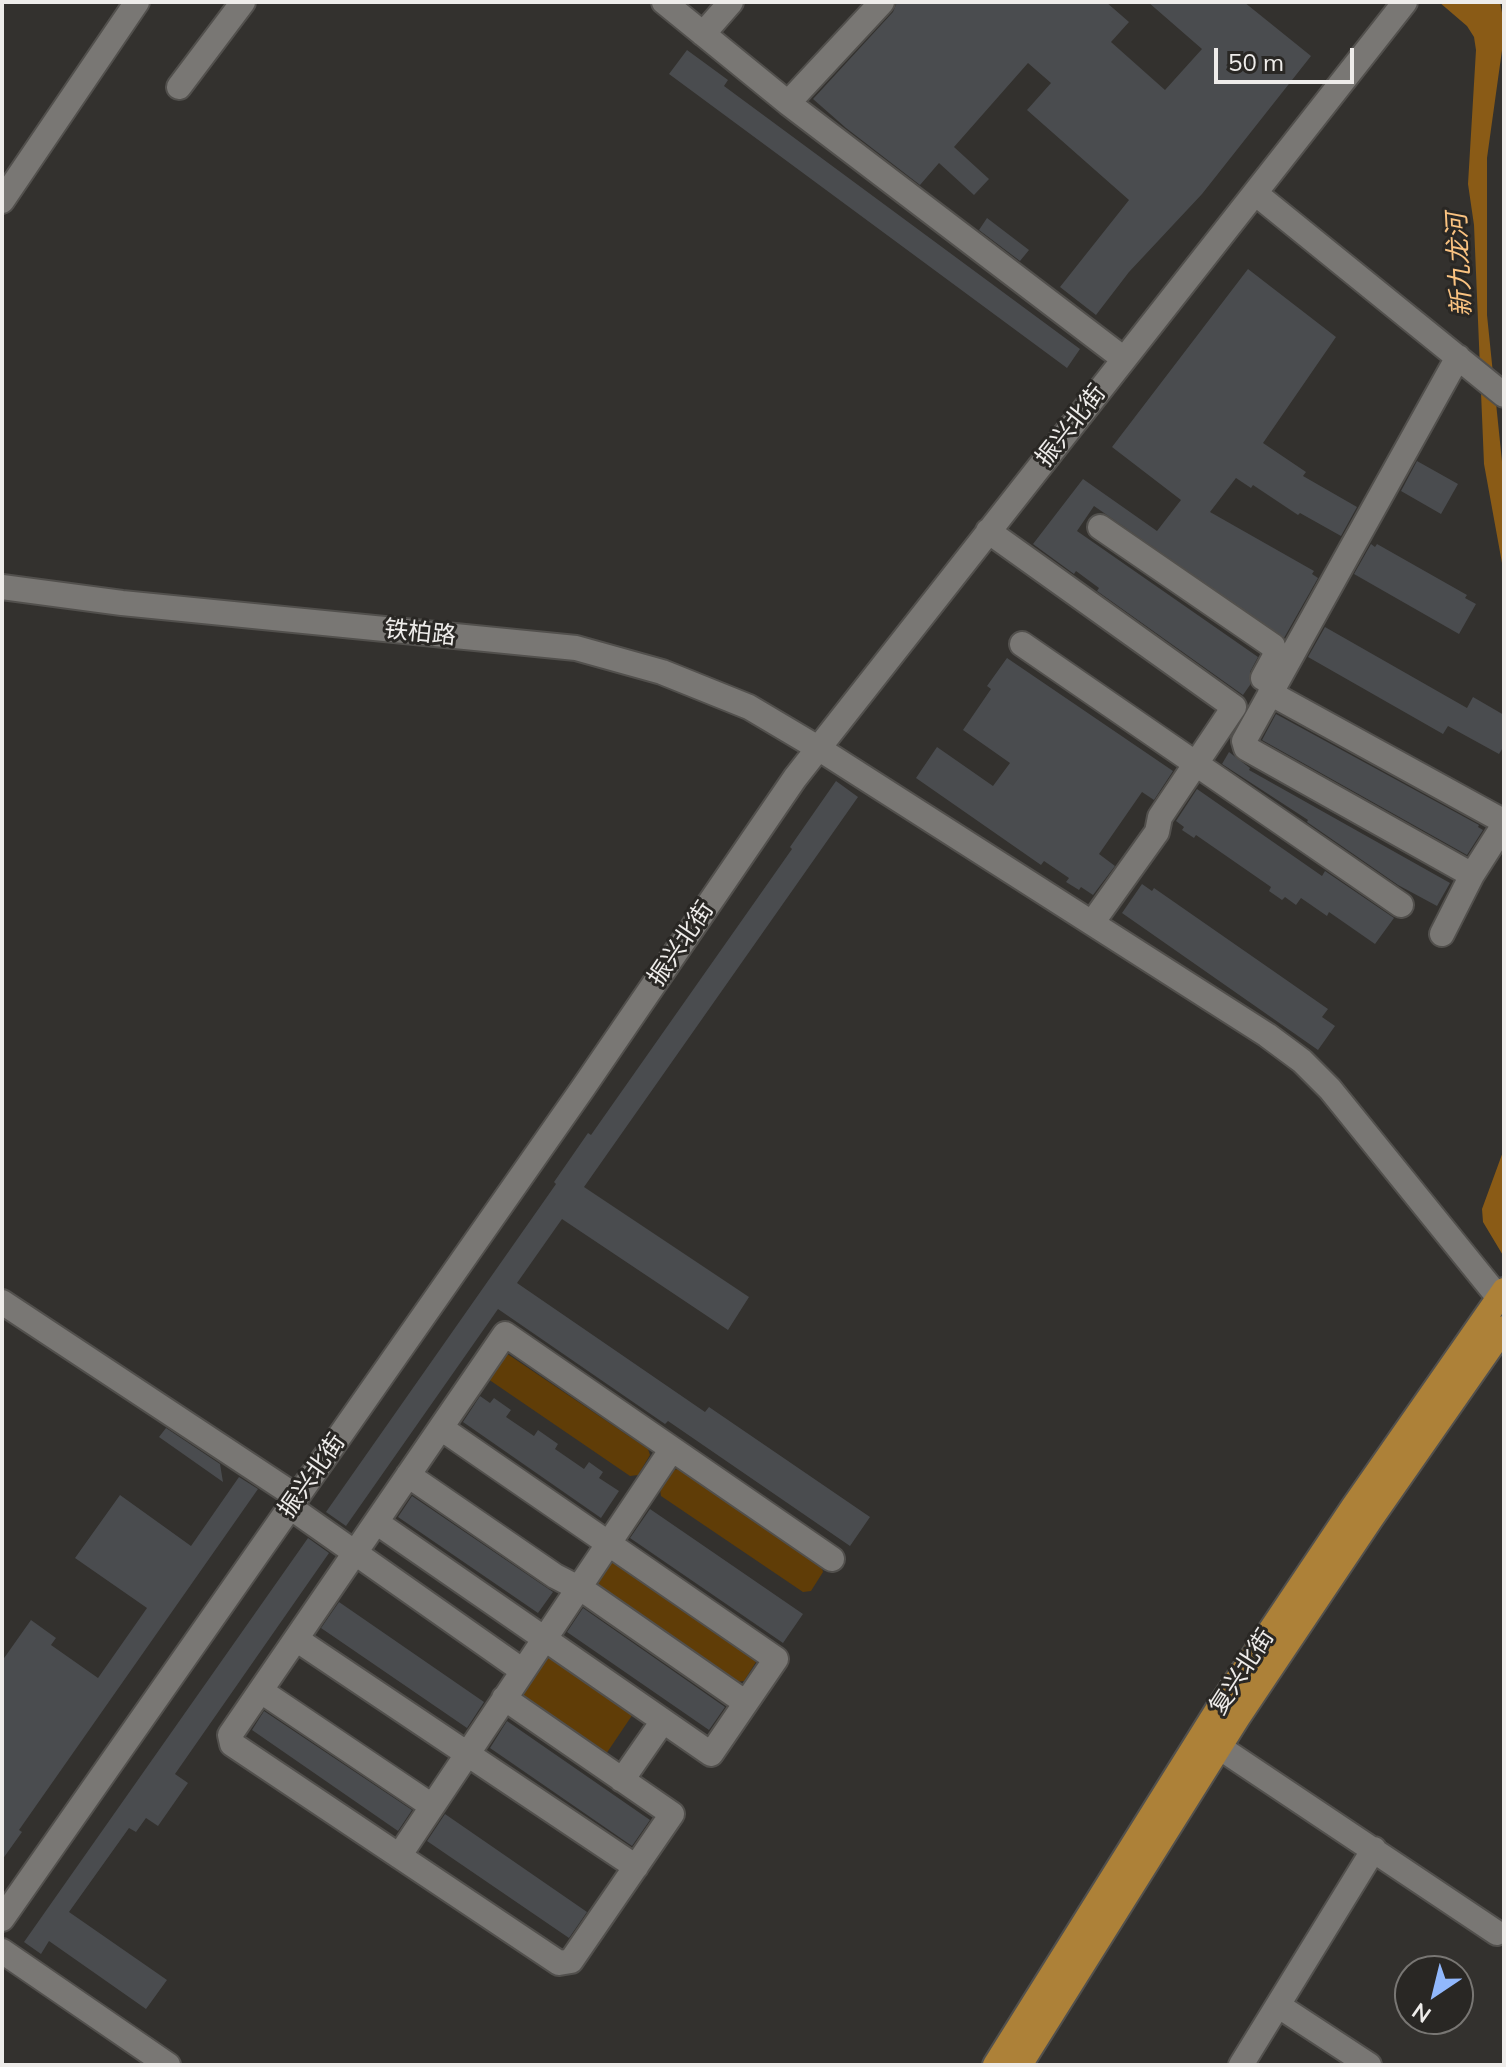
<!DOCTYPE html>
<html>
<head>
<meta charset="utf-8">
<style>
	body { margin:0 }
	#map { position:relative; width:1506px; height:2067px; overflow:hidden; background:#33312e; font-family:Mulish,sans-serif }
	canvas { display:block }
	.frame { position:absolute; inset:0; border:4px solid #eeecea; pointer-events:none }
	.north { position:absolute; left:1394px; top:1955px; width:80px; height:80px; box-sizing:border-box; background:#292724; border:2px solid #787673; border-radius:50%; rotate:215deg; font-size:22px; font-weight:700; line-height:32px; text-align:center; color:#eeecea }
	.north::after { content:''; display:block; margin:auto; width:28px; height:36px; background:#91b8fd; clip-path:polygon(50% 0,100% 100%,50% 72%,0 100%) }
	.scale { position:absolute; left:1214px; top:48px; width:140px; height:36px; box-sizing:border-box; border:4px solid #eeecea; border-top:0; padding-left:10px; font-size:24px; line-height:28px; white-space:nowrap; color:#eeecea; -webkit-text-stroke:6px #292724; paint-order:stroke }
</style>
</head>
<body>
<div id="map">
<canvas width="1506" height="2067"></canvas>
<div class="frame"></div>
<div class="north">N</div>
<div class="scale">50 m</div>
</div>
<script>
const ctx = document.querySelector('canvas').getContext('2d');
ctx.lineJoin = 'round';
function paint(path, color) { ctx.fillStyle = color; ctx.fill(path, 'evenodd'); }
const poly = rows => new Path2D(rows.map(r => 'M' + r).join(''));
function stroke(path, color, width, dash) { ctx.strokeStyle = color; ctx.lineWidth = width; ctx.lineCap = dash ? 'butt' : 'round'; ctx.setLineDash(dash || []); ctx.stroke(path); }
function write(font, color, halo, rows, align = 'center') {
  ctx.font = font + ' Mulish,"Noto Sans SC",sans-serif'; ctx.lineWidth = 6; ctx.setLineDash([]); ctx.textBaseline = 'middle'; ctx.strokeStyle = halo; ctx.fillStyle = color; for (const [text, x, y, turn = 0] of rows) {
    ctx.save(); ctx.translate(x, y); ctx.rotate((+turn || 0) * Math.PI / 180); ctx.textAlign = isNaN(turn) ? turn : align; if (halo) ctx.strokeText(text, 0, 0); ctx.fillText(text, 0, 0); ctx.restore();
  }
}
const green = poly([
	[506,1353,648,1449,650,1455,638,1475,630,1476,488,1379,487,1373],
	[679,1469,821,1565,823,1572,811,1591,803,1592,661,1496,660,1489,673,1470],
	[612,1559,754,1655,756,1662,744,1681,736,1682,594,1586],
	[548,1656,633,1714,604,1757,519,1698]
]);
const water = poly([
	[1439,2,1500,2,1503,18,1503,43,1487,158,1487,315,1504,481,1504,574,1484,464,1474,225,1468,184,1476,50,1474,37,1467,26],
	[1504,1149,1504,1257,1483,1222,1482,1209]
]);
const building = poly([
	[897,2,1106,2,1129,22,1111,42,1165,90,1202,49,1148,2,1244,2,1311,56,1202,194,1129,272,1096,315,1060,287,1129,200,1027,110,1051,83,1028,63,954,147,989,179,974,195,939,163,920,185,846,128,813,99,893,12],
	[687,50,728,80,724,86,1080,349,1067,368,669,74],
	[987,218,1029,250,1020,261,979,230],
	[1248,269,1336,337,1263,443,1306,472,1303,476,1357,507,1341,536,1300,513,1298,515,1253,485,1251,488,1236,478,1210,512,1314,571,1312,574,1318,578,1284,638,1094,506,1077,531,1258,657,1250,672,1250,685,1243,695,1097,591,1099,588,1076,571,1074,574,1033,544,1083,479,1157,531,1181,500,1112,447],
	[1417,461,1458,484,1441,514,1401,491],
	[1371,544,1375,547,1377,544,1467,595,1465,598,1476,604,1459,634,1354,574],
	[1325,627,1467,708,1473,697,1504,715,1504,746,1499,754,1448,726,1443,734,1308,657],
	[1007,658,1173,771,1154,800,1142,792,1099,854,1115,866,1093,895,1081,887,1079,890,1066,882,1069,878,1044,861,1041,865,916,778,937,747,993,786,1010,763,963,730,991,689,987,686],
	[1276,714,1479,825,1478,827,1483,830,1467,855,1262,740],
	[1229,752,1250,768,1249,770,1450,883,1437,906,1398,885,1307,822,1308,820,1222,764],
	[836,781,858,797,584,1187,749,1297,728,1330,562,1219,517,1283,705,1412,709,1407,870,1517,850,1546,668,1421,665,1424,498,1309,346,1526,326,1512,556,1184,554,1182,588,1133,591,1135,792,849,790,847],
	[1197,789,1322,876,1325,871,1394,918,1375,944,1329,912,1327,916,1301,898,1296,905,1285,897,1282,900,1269,891,1271,887,1196,835,1194,838,1182,830,1184,827,1176,821],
	[1142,884,1152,891,1154,888,1328,1009,1322,1017,1335,1026,1318,1050,1122,913],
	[480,1396,490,1403,494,1398,511,1410,506,1417,534,1436,538,1430,558,1444,555,1449,584,1469,589,1462,603,1472,599,1478,619,1491,601,1518,463,1422],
	[166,1428,220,1464,223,1482,159,1437],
	[239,1477,258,1489,19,1830,22,1832,2,1860,2,1661,31,1620,56,1638,51,1645,98,1678,147,1608,75,1558,120,1495,191,1546],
	[412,1496,553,1592,538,1613,398,1517],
	[650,1509,803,1614,783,1643,630,1538],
	[308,1538,329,1553,175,1774,188,1783,158,1826,146,1818,136,1832,129,1828,69,1912,167,1980,146,2009,49,1941,41,1954,24,1942],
	[339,1602,484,1702,467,1728,321,1628],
	[583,1608,725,1707,709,1730,567,1632],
	[264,1711,412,1810,398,1831,252,1730],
	[507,1721,650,1820,632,1846,490,1748],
	[445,1814,587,1912,569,1938,427,1841]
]);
const minor = poly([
	[664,2,788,103,1124,359],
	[703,34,731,2],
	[179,87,243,2],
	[788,103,882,2],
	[1255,193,1504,395],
	[2,201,137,2],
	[1458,357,1244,741,1246,748,1472,875],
	[1100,527,1273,646,1275,656,1263,678],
	[988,531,1234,707,1160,817,1157,832,1092,923],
	[2,587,122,603,576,648,662,672,749,707,818,748,1267,1035,1302,1061,1330,1089,1499,1298],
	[1022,644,1401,905],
	[1270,693,1503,821,1502,828,1472,875,1442,934],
	[2,1302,297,1497],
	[408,1475,555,1576,586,1592,746,1703],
	[290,1507,523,1671],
	[376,1522,711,1754,776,1659,441,1428],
	[296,1639,636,1867],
	[261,1691,432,1806],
	[504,1698,672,1814,571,1961,559,1963,232,1744,230,1735,505,1334,832,1559],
	[1219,1747,1497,1933],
	[622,1780,663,1721],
	[399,1856,672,1449],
	[2,1919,583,1088,795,778,1405,2],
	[2,1951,168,2065],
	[1279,2006,1369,2065],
	[1241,2065,1374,1849]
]);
const major = poly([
	[995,2065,1219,1707,1353,1507,1504,1290],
	[1020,2065,1237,1719,1371,1519,1504,1328]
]);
const streetNames = [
	["振兴北街",1071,426,-52],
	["铁柏路",420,633,6],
	["振兴北街",681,944,-56],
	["振兴北街",312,1476,-55],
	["复兴北街",1242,1672,-57]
];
const waterNames = [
	["新九龙河",1460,265,-93]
];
paint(green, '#603d07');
paint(water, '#8a5b16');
paint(building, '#4a4c4f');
stroke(minor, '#52504d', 28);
stroke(major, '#52504d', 28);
stroke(minor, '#797774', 24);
stroke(major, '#ad8138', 24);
write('24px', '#eeecea', '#292724', streetNames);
write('italic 26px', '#fbc381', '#292724', waterNames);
</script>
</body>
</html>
